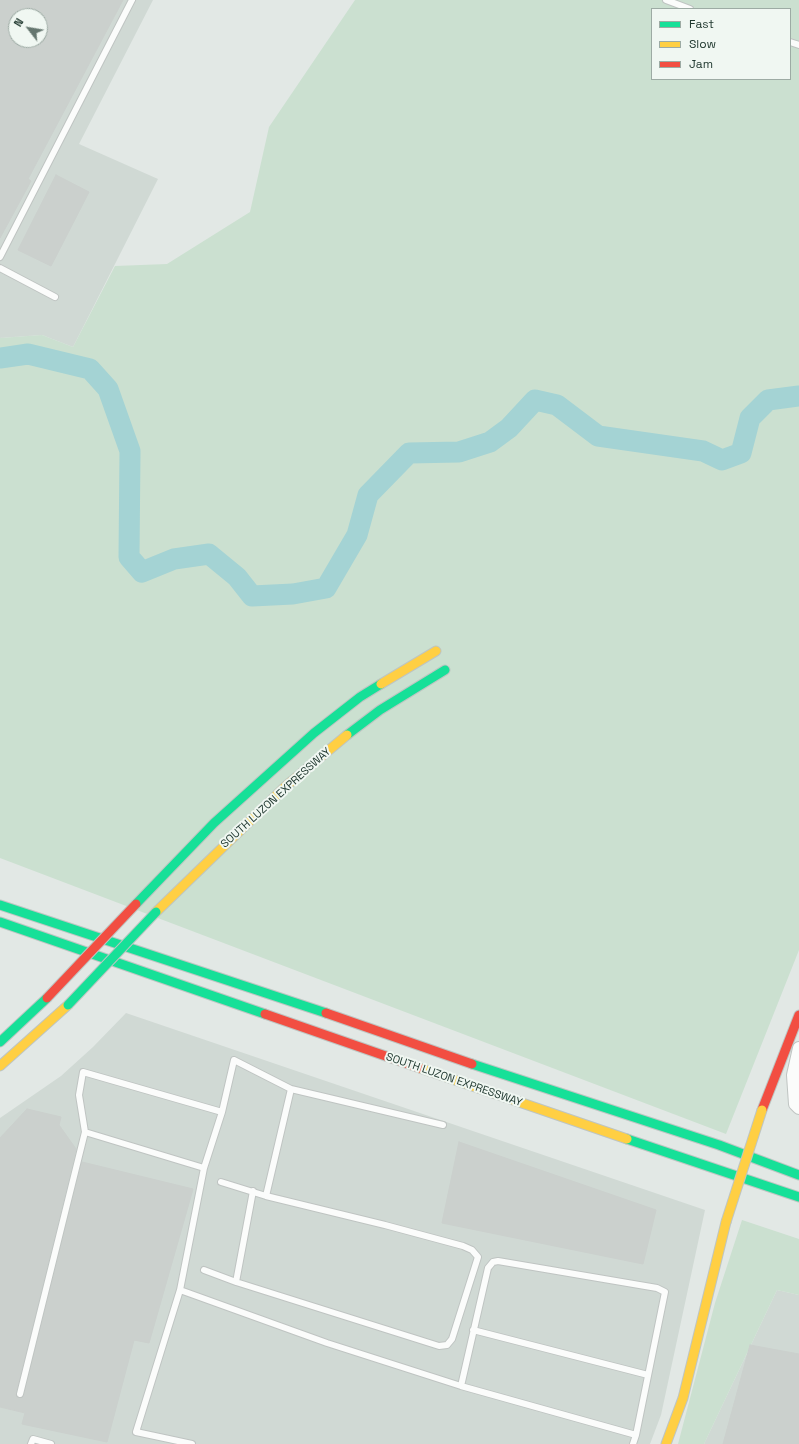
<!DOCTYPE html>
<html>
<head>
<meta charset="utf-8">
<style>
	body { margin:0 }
	#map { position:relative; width:799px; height:1444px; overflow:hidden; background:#e2e8e5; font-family:"Space Grotesk",sans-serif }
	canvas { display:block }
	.legend { position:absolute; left:651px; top:8px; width:140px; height:72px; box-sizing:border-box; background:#f0f7f2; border:1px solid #9daba4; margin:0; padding:5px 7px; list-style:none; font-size:12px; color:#213930 }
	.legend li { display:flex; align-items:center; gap:8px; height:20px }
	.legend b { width:20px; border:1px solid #9daba4 }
	.north { position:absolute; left:8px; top:8px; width:40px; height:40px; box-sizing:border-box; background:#f0f7f2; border:1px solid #9daba4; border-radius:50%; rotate:301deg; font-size:11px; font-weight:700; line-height:16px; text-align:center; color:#213930 }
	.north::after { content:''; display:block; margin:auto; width:14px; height:18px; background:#65766f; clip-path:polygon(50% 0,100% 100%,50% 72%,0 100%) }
</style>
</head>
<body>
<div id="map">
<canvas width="799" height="1444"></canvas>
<ul class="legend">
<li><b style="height:5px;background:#16e098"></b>Fast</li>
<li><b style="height:5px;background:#ffcf43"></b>Slow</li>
<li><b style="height:5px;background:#f24e42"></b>Jam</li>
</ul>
<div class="north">N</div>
</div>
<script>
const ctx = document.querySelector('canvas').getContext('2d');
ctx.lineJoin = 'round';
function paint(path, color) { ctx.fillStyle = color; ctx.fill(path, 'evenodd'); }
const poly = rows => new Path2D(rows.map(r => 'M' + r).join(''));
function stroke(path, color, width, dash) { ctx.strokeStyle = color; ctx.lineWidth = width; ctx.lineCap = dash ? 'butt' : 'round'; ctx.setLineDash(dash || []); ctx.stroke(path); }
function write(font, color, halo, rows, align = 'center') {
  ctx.font = font + ' "Space Grotesk",sans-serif'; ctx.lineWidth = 4; ctx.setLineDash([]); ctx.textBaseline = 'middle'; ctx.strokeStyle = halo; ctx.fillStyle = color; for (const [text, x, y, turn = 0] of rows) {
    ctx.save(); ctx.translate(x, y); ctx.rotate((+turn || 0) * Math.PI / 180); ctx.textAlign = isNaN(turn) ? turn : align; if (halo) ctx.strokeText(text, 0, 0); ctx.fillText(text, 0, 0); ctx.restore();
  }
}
const built = poly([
	[0,0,153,0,79,144,158,179,73,347,42,335,0,338],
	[16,16,40,16,40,40,16,40],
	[126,1013,705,1210,661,1415,650,1444,0,1444,0,1118,61,1076,93,1047],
	[777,1290,799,1295,799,1444,704,1444]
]);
const green = poly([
	[355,0,799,0,799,950,726,1134,0,858,0,338,42,335,73,347,115,266,167,264,250,212,269,127],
	[652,9,790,9,790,79,652,79],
	[742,1220,799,1239,799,1295,777,1290,704,1444,678,1444,715,1303]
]);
const river = poly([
	[0,358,28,354,90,369,108,389,130,451,129,557,142,572,174,559,209,554,237,577,252,596,293,594,326,588,357,535,368,495,409,453,459,452,490,442,509,428,535,400,557,405,598,436,703,451,722,460,741,453,750,418,768,400,799,396]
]);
const building = poly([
	[0,0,123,0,28,179,31,181,0,238,0,0],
	[16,16,40,16,40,40,16,40,16,16],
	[56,175,89,192,51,266,18,250,56,175],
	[27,1109,61,1117,59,1125,76,1149,16,1393,19,1398,22,1398,24,1395,82,1162,193,1189,149,1343,134,1340,107,1442,22,1424,25,1413,0,1407,0,1138,27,1109],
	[459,1142,656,1210,643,1264,442,1223,459,1142],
	[750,1345,799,1354,799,1444,723,1444,750,1345]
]);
const lane = poly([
	[666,0,690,9],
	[790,42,799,45],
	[0,257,132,0],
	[0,268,55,297],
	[204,1168,85,1132,79,1095,83,1072,222,1112],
	[266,1196,291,1089],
	[204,1270,236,1282,439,1346,447,1345,452,1339,478,1257,472,1250,463,1246,385,1225,266,1196,221,1182],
	[236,1282,253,1191],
	[180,1290,327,1343,461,1386,636,1435,633,1444],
	[473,1330,648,1375],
	[461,1386,488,1268,493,1262,498,1261,657,1288,665,1292,636,1435],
	[20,1394,85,1132],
	[31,1444,33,1439,51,1444],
	[192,1444,136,1432,180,1290,204,1168,222,1112,234,1060,291,1089,443,1125]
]);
const street = poly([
	[799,1048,793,1075,795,1104,799,1108]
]);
const fast = poly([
	[347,735,380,710,445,670],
	[136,904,214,823,314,733,360,697,381,684],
	[0,905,326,1013],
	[0,922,265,1014],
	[0,1042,47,998],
	[472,1064,719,1145,799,1175],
	[627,1139,799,1197]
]);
const slow = poly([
	[381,684,436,651],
	[156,912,286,786,347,735],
	[0,1066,68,1005],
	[420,1068,627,1139],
	[666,1444,683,1398,726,1222]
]);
const jam = poly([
	[326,1013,472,1064],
	[265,1014,420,1068],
	[762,1110,799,1015]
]);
const fastBridge = poly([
	[68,1005,156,912]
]);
const slowBridge = poly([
	[726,1222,762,1110]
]);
const jamBridge = poly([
	[47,998,136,904]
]);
const streetNames = [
	["SOUTH LUZON EXPRESSWAY",276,798,-42],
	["SOUTH LUZON EXPRESSWAY",454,1080,19]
];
paint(built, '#d0d9d4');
paint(green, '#cbe0d0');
stroke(river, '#a4d3d4', 21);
paint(building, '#cbd0cd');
stroke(building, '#cbd0cd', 1);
stroke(lane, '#bfc4c2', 8);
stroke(street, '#bfc4c2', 14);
stroke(fast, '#bec5c2', 11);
stroke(slow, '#bec5c2', 11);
stroke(jam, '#bec5c2', 11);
stroke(lane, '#fbfcfb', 6);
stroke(street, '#fbfcfb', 12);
stroke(fast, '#16e098', 9);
stroke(slow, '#ffcf43', 9);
stroke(jam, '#f24e42', 9);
stroke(fastBridge, '#bec5c2', 11, []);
stroke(slowBridge, '#bec5c2', 11, []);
stroke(jamBridge, '#bec5c2', 11, []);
stroke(fastBridge, '#16e098', 9);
stroke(slowBridge, '#ffcf43', 9);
stroke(jamBridge, '#f24e42', 9);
write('11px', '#213930', '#f0f7f2', streetNames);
</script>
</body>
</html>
